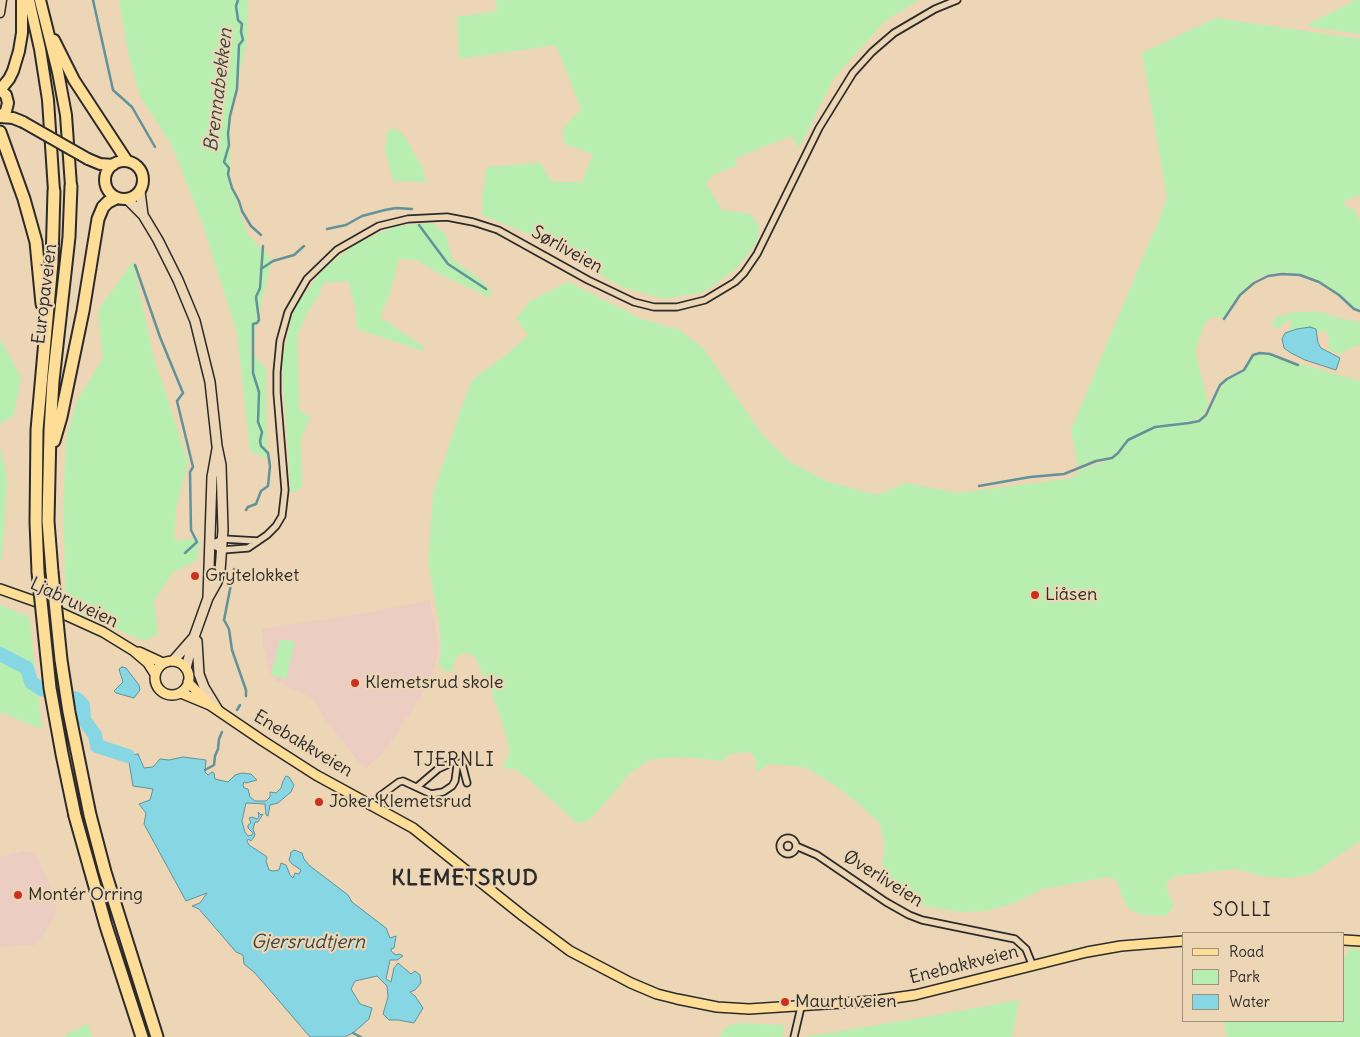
<!DOCTYPE html>
<html>
<head>
<meta charset="utf-8">
<style>
	body { margin:0 }
	#map { position:relative; width:1360px; height:1037px; overflow:hidden; background:#edd6b5; font-family:Delius,sans-serif }
	canvas { display:block }
	.legend { position:absolute; left:1182px; top:932px; width:162px; height:90px; box-sizing:border-box; background:#edd6b5; border:1px solid #9f927e; margin:0; padding:6px 9px; list-style:none; font-size:15px; color:#2b2b2b }
	.legend li { display:flex; align-items:center; gap:10px; height:25px }
	.legend b { width:25px; border:1px solid #9f927e }
</style>
</head>
<body>
<div id="map">
<canvas width="1360" height="1037"></canvas>
<ul class="legend">
<li><b style="height:6px;background:#fedd96"></b>Road</li>
<li><b style="height:14px;background:#b8efb1"></b>Park</li>
<li><b style="height:14px;background:#87d6e4"></b>Water</li>
</ul>
</div>
<script>
const ctx = document.querySelector('canvas').getContext('2d');
ctx.lineJoin = 'round';
function paint(path, color) { ctx.fillStyle = color; ctx.fill(path, 'evenodd'); }
const poly = rows => new Path2D(rows.map(r => 'M' + r).join(''));
function stroke(path, color, width, dash) { ctx.strokeStyle = color; ctx.lineWidth = width; ctx.lineCap = dash ? 'butt' : 'round'; ctx.setLineDash(dash || []); ctx.stroke(path); }
function write(font, color, halo, rows, align = 'center') {
  ctx.font = font + ' Delius,sans-serif'; ctx.lineWidth = 4.5; ctx.setLineDash([]); ctx.textBaseline = 'middle'; ctx.strokeStyle = halo; ctx.fillStyle = color; for (const [text, x, y, turn = 0] of rows) {
    ctx.save(); ctx.translate(x, y); ctx.rotate((+turn || 0) * Math.PI / 180); ctx.textAlign = isNaN(turn) ? turn : align; if (halo) ctx.strokeText(text, 0, 0); ctx.fillText(text, 0, 0); ctx.restore();
  }
}
const built = poly([
	[430,600,438,642,437,659,428,686,385,751,366,768,358,761,324,718,314,699,276,681,271,675,262,643,262,629,365,613],
	[23,851,35,853,53,892,56,916,36,945,0,947,0,857]
]);
const green = poly([
	[119,0,248,0,247,41,230,113,230,182,247,233,272,260,250,351,266,369,267,459,250,451,237,333,202,222,172,146,140,96,128,53],
	[496,0,919,0,885,21,834,78,799,148,791,136,736,158,736,166,713,175,706,183,722,210,751,214,759,227,757,242,737,268,704,292,664,299,622,287,538,238,482,215,482,197,487,167,540,163,552,182,582,182,593,154,565,144,563,129,581,109,556,45,459,59,457,17,497,11],
	[1352,0,1360,0,1360,34,1308,27,1309,24,1352,2],
	[1216,18,1360,39,1360,195,1344,201,1345,206,1355,210,1360,223,1360,309,1352,307,1348,300,1320,281,1305,275,1279,272,1261,276,1254,280,1238,295,1229,307,1225,318,1212,317,1208,320,1203,327,1196,349,1196,355,1208,402,1206,410,1201,417,1193,421,1154,426,1128,439,1112,457,1095,460,1078,466,1071,430,1152,236,1157,226,1167,197,1142,53],
	[389,129,395,129,403,134,423,169,426,182,393,181,385,149,387,134],
	[432,223,446,235,452,259,480,279,492,292,488,297,438,273,416,260,399,259,389,296,380,317,424,347,423,351,357,329,355,307,348,281,324,283,316,300,307,313,297,338,299,410,310,417,301,439,302,487,291,494,282,362,293,309,324,268,358,243,395,226],
	[133,261,153,355,188,462,176,509,174,541,200,538,197,560,172,573,154,601,158,634,144,641,66,608,63,510,66,439,77,401,103,358,98,311],
	[568,282,642,319,680,330,704,349,761,433,790,462,826,481,877,495,906,483,958,493,1068,479,1080,473,1079,470,1113,459,1129,441,1154,428,1185,425,1201,421,1207,415,1224,382,1244,371,1253,357,1256,355,1269,355,1296,366,1300,366,1300,364,1360,381,1360,841,1312,874,1288,878,1262,876,1235,869,1176,876,1167,881,1167,890,1174,906,1166,916,1142,915,1128,908,1122,897,1117,881,1109,877,1043,889,1014,903,986,911,960,912,922,906,887,879,882,866,885,846,880,824,859,804,837,787,805,767,769,764,756,772,756,760,750,752,729,754,723,761,683,757,651,759,630,773,605,803,588,821,582,823,576,822,527,778,515,769,506,769,503,764,508,758,509,749,502,721,491,691,475,657,469,653,462,653,456,658,452,671,444,671,439,664,441,648,439,622,428,562,433,495,458,417,472,380,506,355,528,335,516,319,530,301],
	[1296,312,1321,312,1338,318,1360,322,1360,345,1347,349,1343,354,1330,351,1328,341,1330,338,1327,333,1321,331,1317,332,1316,329,1310,327,1291,331,1289,328,1292,322,1288,320,1280,327,1276,328,1272,325,1276,317],
	[0,339,21,377,14,415,0,424],
	[0,447,7,480,2,559,0,561],
	[0,605,29,617,42,729,0,712],
	[280,639,295,642,286,679,271,675],
	[1351,948,1360,950,1360,1037,1227,1037,1224,1021,1344,1021,1344,958],
	[1019,1000,1012,1037,803,1037,914,1019],
	[738,1023,784,1025,783,1037,719,1037,725,1028],
	[88,1024,92,1037,66,1037,65,1035]
]);
const water = poly([
	[1310,327,1316,329,1318,343,1321,348,1340,358,1336,370,1305,360,1291,353,1284,348,1282,339,1285,333,1297,329,1310,327],
	[122,667,126,668,139,685,140,690,134,698,116,693,114,691,123,682,119,669,122,667],
	[138,754,144,768,153,767,160,759,169,760,183,757,206,760,205,772,208,775,212,772,214,773,215,779,228,782,235,775,242,773,251,774,257,780,246,783,244,782,243,785,244,788,248,789,250,797,255,801,266,801,270,797,270,792,276,793,281,788,283,781,286,776,289,777,294,785,291,792,278,803,270,805,268,816,266,815,265,804,246,803,242,821,245,832,248,836,252,835,253,833,248,828,248,825,251,823,249,818,252,817,257,819,259,816,258,812,261,815,263,814,258,822,255,822,253,829,255,834,254,837,251,841,248,839,247,841,249,845,266,856,267,858,266,861,269,870,273,871,279,870,281,863,286,865,290,875,293,878,295,873,299,874,301,870,292,864,289,860,291,854,290,853,294,850,302,853,304,859,310,866,348,895,352,902,386,928,390,938,396,936,394,948,391,949,391,951,396,955,400,954,403,956,397,960,390,960,386,979,391,982,394,968,398,963,411,974,415,971,420,975,421,983,415,990,410,992,415,996,423,1008,414,1023,398,1020,389,1020,383,1014,388,997,387,986,377,976,355,981,351,989,360,1004,372,1008,369,1019,353,1033,344,1037,310,1037,255,973,244,964,243,955,236,952,199,909,192,906,200,903,207,893,186,901,144,824,146,813,139,804,150,800,153,789,133,786,128,756,138,754]
]);
const stream = poly([
	[93,0,113,90,132,107,155,147],
	[238,0,236,6,238,20,242,24,241,32,243,40,239,45,237,89,230,116,228,134,229,145,224,162,229,168,228,174,232,188,239,201,242,211,251,226,261,235],
	[419,225,448,264,486,289],
	[327,229,346,225,362,216,385,210,396,208,412,209],
	[135,265,160,337,183,393,177,401,193,467,190,472,191,530,197,542,185,553],
	[261,269,273,261,294,255,304,246],
	[1224,319,1240,295,1254,283,1268,276,1282,274,1300,275,1319,282,1339,295,1354,309,1360,311],
	[979,486,1030,477,1064,474,1096,461,1112,458,1118,453,1128,440,1155,427,1189,423,1199,421,1206,415,1220,385,1227,379,1244,370,1253,355,1260,353,1270,354,1298,365],
	[246,510,248,507,256,504,261,491,268,486,270,466,268,453,261,446,260,441,262,432,258,422,259,392,253,373,253,324,257,323,259,320,256,297,260,288,263,246],
	[234,569,224,620,229,629,232,650,246,690,246,696],
	[237,710,240,705],
	[205,770,214,765,215,756,218,749,219,739,222,732],
	[353,1033,361,1037]
]);
const river = poly([
	[0,654,27,668,31,682,41,689,77,699,83,705,84,720,95,735,97,746,128,756]
]);
const minor = poly([
	[258,541,223,539,211,544,222,550,248,548,267,535,276,526,282,516,285,490,277,393,277,372,280,341,288,312,307,279,337,250,379,226,408,219,447,217,473,222,498,230,588,280,634,302,654,307,677,307,705,300,735,282,744,273,757,254,819,128,853,73,872,52,894,33,935,9,957,0],
	[417,787,438,769,447,765],
	[380,796,399,782,403,781,431,794,443,792,452,786,455,781,457,766,460,763,462,764,467,783],
	'780 846a8 8 0 1 1 16 0a8 8 0 1 1-16 0Z',
	[796,846,817,855,886,902,909,915,922,920,1015,939,1026,949,1032,964],
	[794,1037,801,1007]
]);
const tertiary = poly([
	[0,13,2,0]
]);
const secondary = poly([
	[140,191,143,215],
	[127,199,143,215,158,240,178,280,195,321,210,382,217,446,221,465,223,530,220,571,217,582,208,598,194,637,186,668],
	[208,598,212,477,217,449],
	[197,641,199,674,204,687,218,710],
	[173,661,194,637]
]);
const primary = poly([
	[0,589,37,602,103,632,134,651,148,663,155,674],
	[139,652,163,663],
	'155 678a17 17 0 1 1 34 0a17 17 0 1 1-34 0Z',
	[188,682,210,705,263,741,316,775,413,828,523,916,570,951,631,983,657,994,677,999,717,1007,749,1009,873,1001,915,995,1087,952,1121,946,1184,941],
	[181,693,210,705],
	[1344,940,1360,941]
]);
const trunk = poly([
	[29,0,40,49,48,100,54,191],
	[40,0,58,72,66,115,71,186],
	[54,40,74,80,127,161],
	[0,90,9,79,13,71,19,51,22,33,22,0],
	[0,90,6,95,8,103,6,111,0,117],
	[0,117,13,118,23,122],
	[88,159,100,164,113,165],
	'105 180a19 19 0 1 1 38 0a19 19 0 1 1-38 0Z'
]);
const motorway = poly([
	[0,132,24,199,36,242,42,304],
	[54,441,61,417,83,311,98,219,103,207,108,202,116,198],
	[38,572,36,522,37,430,52,262,54,191],
	[52,572,48,521,50,431,53,381,69,237,71,186],
	[90,815,105,872,157,1037],
	[75,816,106,926,142,1037]
]);
const trunkBridge = poly([
	[23,122,88,159]
]);
const motorwayBridge = poly([
	[38,572,50,688,62,754,75,816],
	[52,572,61,660,69,712,90,815]
]);
const markers = [
	[195,576,5,"#c8321e"],
	[1035,595,5,"#c8321e"],
	[355,683,5,"#c8321e"],
	[319,802,5,"#c8321e"],
	[18,895,5,"#c8321e"],
	[785,1002,5,"#c8321e"]
];
const streetNames = [
	["Sørliveien",567,250,29],
	["Europaveien",45,294,-83],
	["Ljabruveien",74,603,25],
	["Enebakkveien",303,744,31],
	["Øverliveien",883,879,32],
	["Enebakkveien",964,965,-14]
];
const poiNames = [
	["Grytelokket",205,576],
	["Liåsen",1045,595],
	["Klemetsrud skole",365,683],
	["Joker Klemetsrud",329,802],
	["Montér Orring",28,895],
	["Maurtuveien",795,1002]
];
const waterNames = [
	["Brennabekken",219,90,-83],
	["Gjersrudtjern",308,943]
];
const neighbourhoodNames = [
	["TJERNLI",454,761],
	["SOLLI",1242,911]
];
const districtNames = [
	["KLEMETSRUD",465,879]
];
paint(built, '#ebcdc2');
paint(green, '#b8efb1');
paint(water, '#87d6e4');
stroke(water, '#62929a', 1);
stroke(stream, '#62929a', 2.5);
stroke(river, '#87d6e4', 14);
stroke(minor, '#2b2b2b', 9);
stroke(tertiary, '#2b2b2b', 11);
stroke(secondary, '#2b2b2b', 12);
stroke(primary, '#2b2b2b', 12);
stroke(trunk, '#2b2b2b', 14);
stroke(motorway, '#2b2b2b', 15);
stroke(minor, '#edd6b5', 5.5);
stroke(tertiary, '#edd6b5', 8);
stroke(secondary, '#edd6b5', 9);
stroke(primary, '#fedd96', 9);
stroke(trunk, '#fedd96', 10);
stroke(motorway, '#fedd96', 11);
stroke(trunkBridge, '#2b2b2b', 14, []);
stroke(motorwayBridge, '#2b2b2b', 15, []);
stroke(trunkBridge, '#fedd96', 10);
stroke(motorwayBridge, '#fedd96', 11);
for (const [x, y, r, color] of markers) { const dot = new Path2D(); dot.arc(x, y, r, 0, 2 * Math.PI); ctx.fillStyle = color; ctx.fill(dot); stroke(dot, '#edd6b5', 2); }
write('18px', '#2b2b2b', '#edd6b5', streetNames);
write('18px', '#2b2b2b', '#edd6b5', poiNames, 'left');
write('italic 19px', '#394547', '#edd6b5', waterNames);
ctx.letterSpacing = '1px';
write('19px', '#2b2b2b', '#edd6b5', neighbourhoodNames);
ctx.letterSpacing = '0px';
ctx.letterSpacing = '1px';
write('bold 22px', '#2b2b2b', '#edd6b5', districtNames);
ctx.letterSpacing = '0px';
</script>
</body>
</html>
